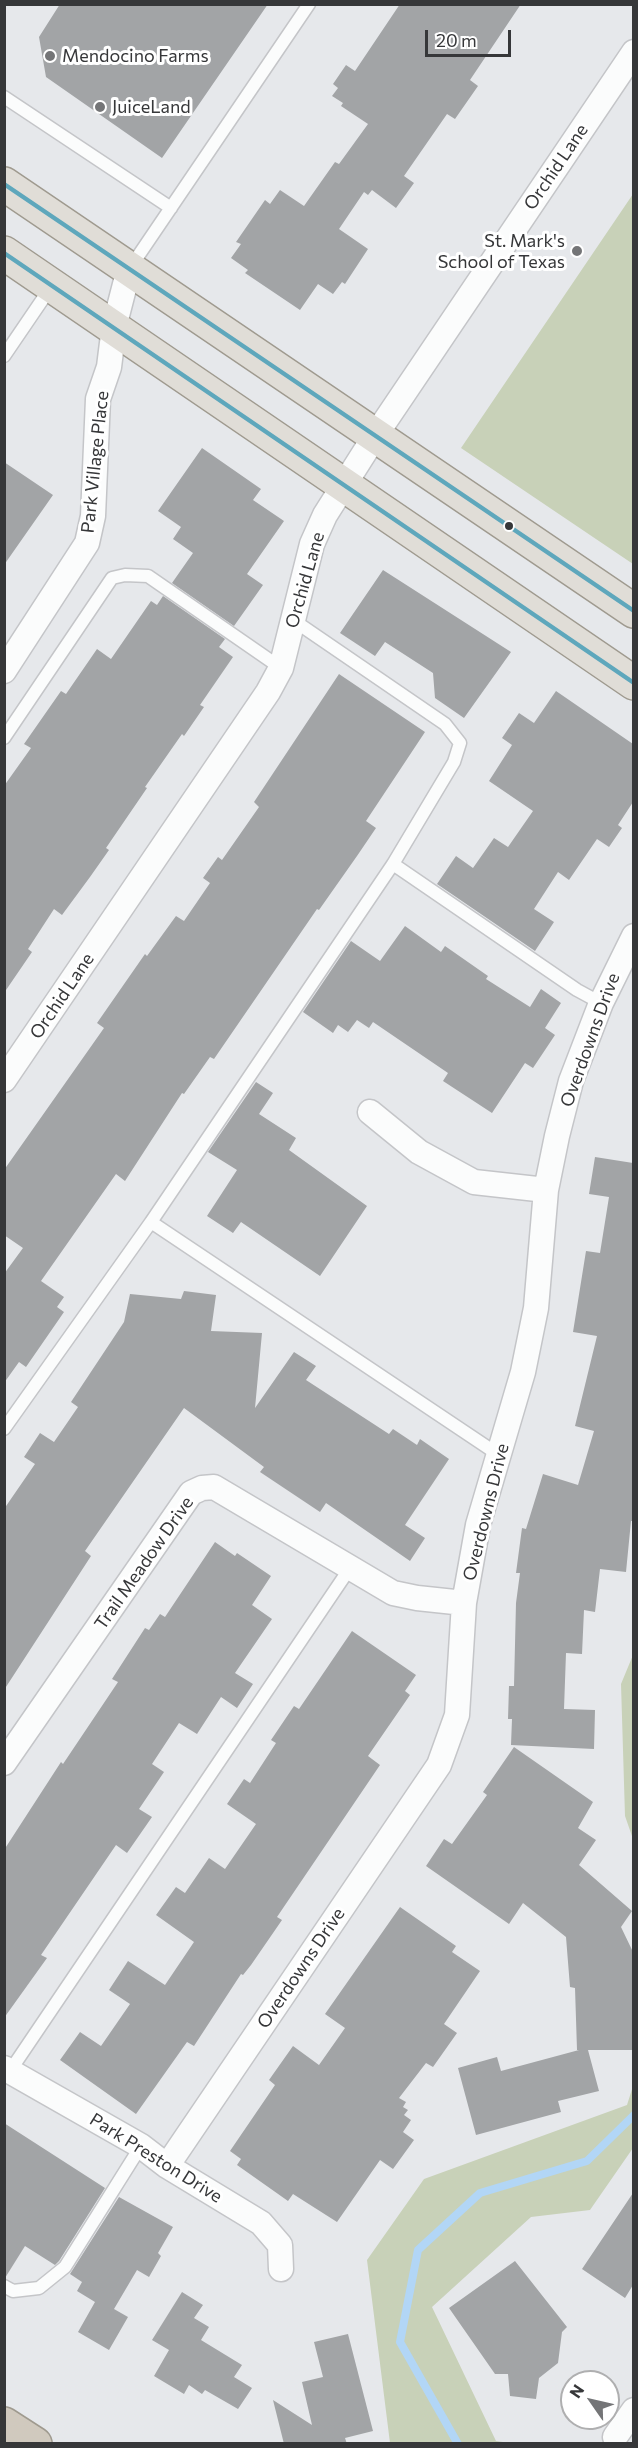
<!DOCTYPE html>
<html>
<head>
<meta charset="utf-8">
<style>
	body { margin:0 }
	#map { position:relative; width:638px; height:2448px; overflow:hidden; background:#e6e8eb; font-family:Commissioner,sans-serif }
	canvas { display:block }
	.frame { position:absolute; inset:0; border:6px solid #363739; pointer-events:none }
	.north { position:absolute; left:560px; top:2370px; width:60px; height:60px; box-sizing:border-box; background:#fff; border:2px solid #afafb0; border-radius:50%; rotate:304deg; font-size:16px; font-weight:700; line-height:24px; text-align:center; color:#363739 }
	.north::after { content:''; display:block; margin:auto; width:21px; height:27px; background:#747577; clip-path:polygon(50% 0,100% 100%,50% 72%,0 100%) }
	.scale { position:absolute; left:425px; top:30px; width:86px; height:27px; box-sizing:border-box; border:3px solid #363739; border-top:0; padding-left:8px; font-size:18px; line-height:21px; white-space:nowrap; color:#363739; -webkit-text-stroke:4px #fff; paint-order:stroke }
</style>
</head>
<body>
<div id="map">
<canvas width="638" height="2448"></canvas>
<div class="frame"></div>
<div class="north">N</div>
<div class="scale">20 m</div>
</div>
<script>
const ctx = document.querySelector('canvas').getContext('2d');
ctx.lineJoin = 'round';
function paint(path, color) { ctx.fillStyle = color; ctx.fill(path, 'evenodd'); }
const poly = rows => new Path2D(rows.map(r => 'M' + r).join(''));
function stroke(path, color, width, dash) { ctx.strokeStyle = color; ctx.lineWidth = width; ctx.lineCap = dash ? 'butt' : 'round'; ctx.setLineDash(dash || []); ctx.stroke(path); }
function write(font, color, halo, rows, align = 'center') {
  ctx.font = font + ' Commissioner,sans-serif'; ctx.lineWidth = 6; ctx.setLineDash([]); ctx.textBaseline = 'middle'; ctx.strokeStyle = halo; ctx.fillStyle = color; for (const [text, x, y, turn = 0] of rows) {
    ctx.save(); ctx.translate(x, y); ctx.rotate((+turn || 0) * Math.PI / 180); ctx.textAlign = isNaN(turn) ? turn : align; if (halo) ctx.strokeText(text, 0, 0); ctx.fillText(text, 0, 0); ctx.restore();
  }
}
const green = poly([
	[633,194,634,564,633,564,461,448],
	[633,1655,633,1839,625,1816,621,1684],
	[633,2086,633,2148,590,2210,531,2217,432,2307,496,2441,510,2443,390,2443,367,2260,424,2179,627,2105]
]);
const stream = poly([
	[458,2444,400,2342,418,2250,480,2193,587,2161,634,2115]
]);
const building = poly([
	[60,4,268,4,162,158,46,77,39,37],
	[400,4,521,4,470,80,478,86,455,119,447,114,404,176,414,183,396,208,372,190,368,195,364,192,339,229,368,249,345,284,342,282,333,294,318,284,300,310,245,273,248,270,231,258,241,244,236,242,265,200,270,204,280,190,304,206,335,162,339,164,368,124,341,106,343,103,332,96,338,88,333,84,346,65,355,71],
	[202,448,261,489,253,500,284,521,247,574,263,585,234,626,172,583,193,553,173,539,181,527,158,511],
	[4,462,53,495,4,565],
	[383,570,511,652,464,718,435,698,433,673,385,642,375,656,340,633],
	[163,596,225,639,219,647,233,657,200,705,204,707,184,736,182,734,145,787,147,788,106,848,109,850,90,877,62,915,54,909,28,949,32,952,4,993,4,786,31,748,24,744,61,691,66,694,97,649,111,659,151,601,157,605],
	[339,674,425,732,366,821,376,828,357,856,319,910,317,909,214,1059,210,1057,184,1094,182,1093,125,1181,116,1174,41,1281,64,1297,57,1307,64,1312,26,1367,19,1362,4,1383,4,1274,23,1248,4,1235,4,1170,104,1028,97,1023,145,954,147,956,176,916,184,921,210,883,203,878,218,857,222,860,259,807,254,802],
	[556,691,633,744,633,802,618,825,622,828,609,847,597,839,569,880,558,872,534,909,554,922,535,951,437,884,456,856,473,868,494,838,508,847,533,811,489,781,512,745,502,738,519,713,534,723],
	[405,926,441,952,445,946,488,976,486,979,530,1007,541,989,561,1003,545,1028,555,1035,533,1068,525,1063,492,1113,443,1081,448,1073,373,1022,369,1028,357,1020,348,1032,338,1025,333,1033,303,1012,351,941,380,961],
	[256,1082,273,1093,259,1114,296,1138,289,1150,367,1206,320,1276,241,1222,233,1233,207,1216,237,1170,208,1152],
	[595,1157,633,1163,633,1521,631,1521,626,1572,600,1569,595,1612,584,1610,582,1654,566,1653,564,1709,595,1710,594,1749,511,1745,512,1719,508,1719,509,1686,514,1686,516,1603,520,1573,516,1573,522,1528,526,1529,543,1474,578,1485,594,1431,575,1426,597,1336,573,1332,586,1251,600,1253,609,1197,589,1194],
	[184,1291,216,1295,211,1331,262,1333,255,1408,294,1352,316,1366,306,1380,389,1434,393,1429,417,1445,420,1439,449,1459,405,1525,425,1538,410,1561,326,1503,320,1512,260,1472,264,1467,184,1408,85,1551,91,1556,4,1690,4,1509,35,1464,24,1457,40,1433,54,1442,78,1407,71,1402,124,1322,130,1294,181,1299],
	[215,1542,235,1556,237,1553,271,1576,252,1605,272,1619,235,1673,253,1684,237,1708,221,1697,197,1734,179,1723,152,1764,164,1772,139,1809,152,1817,127,1853,116,1845,41,1955,47,1958,4,2018,4,1850,61,1762,63,1764,118,1682,112,1679,145,1628,149,1630,160,1614,165,1617],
	[352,1631,416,1675,405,1691,410,1695,368,1756,380,1765,277,1917,282,1920,251,1965,243,1975,241,1974,194,2046,187,2042,136,2114,60,2060,80,2032,101,2046,130,2004,109,1990,128,1961,165,1985,194,1942,156,1915,176,1887,185,1893,209,1858,225,1869,256,1824,227,1804,244,1779,250,1783,276,1743,271,1740,294,1706,299,1709],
	[514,1747,593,1802,578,1828,596,1840,579,1865,632,1911,621,1927,633,1952,633,2050,588,2050,599,2091,558,2101,561,2112,476,2135,458,2068,497,2057,501,2071,579,2050,577,2050,575,1988,570,1987,566,1937,523,1903,509,1924,426,1866,444,1839,452,1844,487,1795,483,1792],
	[400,1907,456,1946,452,1952,480,1971,444,2024,457,2033,433,2067,426,2063,399,2098,406,2102,403,2107,408,2110,404,2115,411,2120,403,2132,414,2140,393,2169,380,2160,337,2222,293,2194,288,2201,237,2165,241,2159,230,2151,275,2085,269,2080,293,2046,319,2065,345,2028,325,2014],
	[4,2123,105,2188,59,2261,55,2265,25,2246,5,2278],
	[633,2193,633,2285,625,2298,582,2269],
	[119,2197,173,2227,158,2253,161,2256,149,2277,137,2270,114,2309,128,2317,109,2350,78,2332,95,2302,77,2291,82,2282,70,2274],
	[515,2261,567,2327,562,2332,558,2363,539,2378,536,2399,510,2396,508,2374,495,2374,449,2308],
	[182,2292,203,2305,194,2318,209,2327,201,2340,242,2365,234,2377,252,2388,238,2409,205,2390,202,2394,189,2385,184,2394,154,2376,169,2350,152,2340],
	[348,2334,373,2431,345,2438,347,2444,284,2444,273,2400,312,2425,302,2382,323,2377,314,2342]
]);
const lane = poly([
	[4,97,171,208],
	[130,268,309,4],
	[4,356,51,287],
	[4,738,112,578,125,575,148,576,281,668],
	[393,864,577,990,601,1003],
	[151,1222,499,1455],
	[4,1429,151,1222,393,864,454,762,460,743,445,724,293,620],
	[10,2071,350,1568],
	[4,2286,13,2291,39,2288,65,2267,141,2146]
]);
const street = poly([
	[4,671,87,543,93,516,98,399,109,367,114,327,129,269],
	[4,1080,268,692,281,668,312,544,325,515,375,436,634,52],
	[370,1112,419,1152,474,1182,546,1190],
	[4,1763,191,1493,202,1488,214,1487,393,1593,417,1598,464,1603],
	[4,2068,141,2146,167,2166,261,2223,280,2245,281,2269],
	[167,2166,439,1765,457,1715,464,1603,478,1525,523,1372,536,1308,546,1190,557,1136,571,1081,601,1003,634,936],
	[615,2437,634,2410]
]);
const primary = poly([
	[4,184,634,611],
	[4,253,634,683]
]);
const highway = poly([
	[4,2424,35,2444]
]);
const bus1 = poly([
	[4,184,634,611],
	[4,253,634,683]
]);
const markers = [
	[50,56,6,"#747577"],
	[100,107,6,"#747577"],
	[577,251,6,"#747577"],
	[509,526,5,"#363739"]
];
const poiNames = [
	["Mendocino Farms",62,56],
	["JuiceLand",112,107],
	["St. Mark's",565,241,"right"],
	["School of Texas",565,262,"right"]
];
const streetNames = [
	["Orchid Lane",556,167,-56],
	["Park Village Place",95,462,-84],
	["Orchid Lane",305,580,-74],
	["Orchid Lane",62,996,-56],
	["Overdowns Drive",590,1040,-70],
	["Overdowns Drive",486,1512,-76],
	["Trail Meadow Drive",144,1563,-55],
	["Overdowns Drive",301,1968,-56],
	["Park Preston Drive",156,2158,32]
];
paint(green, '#c8d1b8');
stroke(stream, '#b2d6f6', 8);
paint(building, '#a2a4a6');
stroke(lane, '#c4c5c8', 15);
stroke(street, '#c4c5c8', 27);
stroke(primary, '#9f9a8f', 36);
stroke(highway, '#9f9a8f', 36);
stroke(lane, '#fbfcfc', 12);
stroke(street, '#fbfcfc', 24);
stroke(primary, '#e0ddd7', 33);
stroke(highway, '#d0c9be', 33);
stroke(bus1, '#5ea7bc', 4.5);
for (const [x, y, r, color] of markers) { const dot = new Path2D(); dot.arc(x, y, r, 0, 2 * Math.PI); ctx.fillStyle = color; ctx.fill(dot); stroke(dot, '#fff', 2); }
write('18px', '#363739', '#fff', poiNames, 'left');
write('18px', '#363739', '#fff', streetNames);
</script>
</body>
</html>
